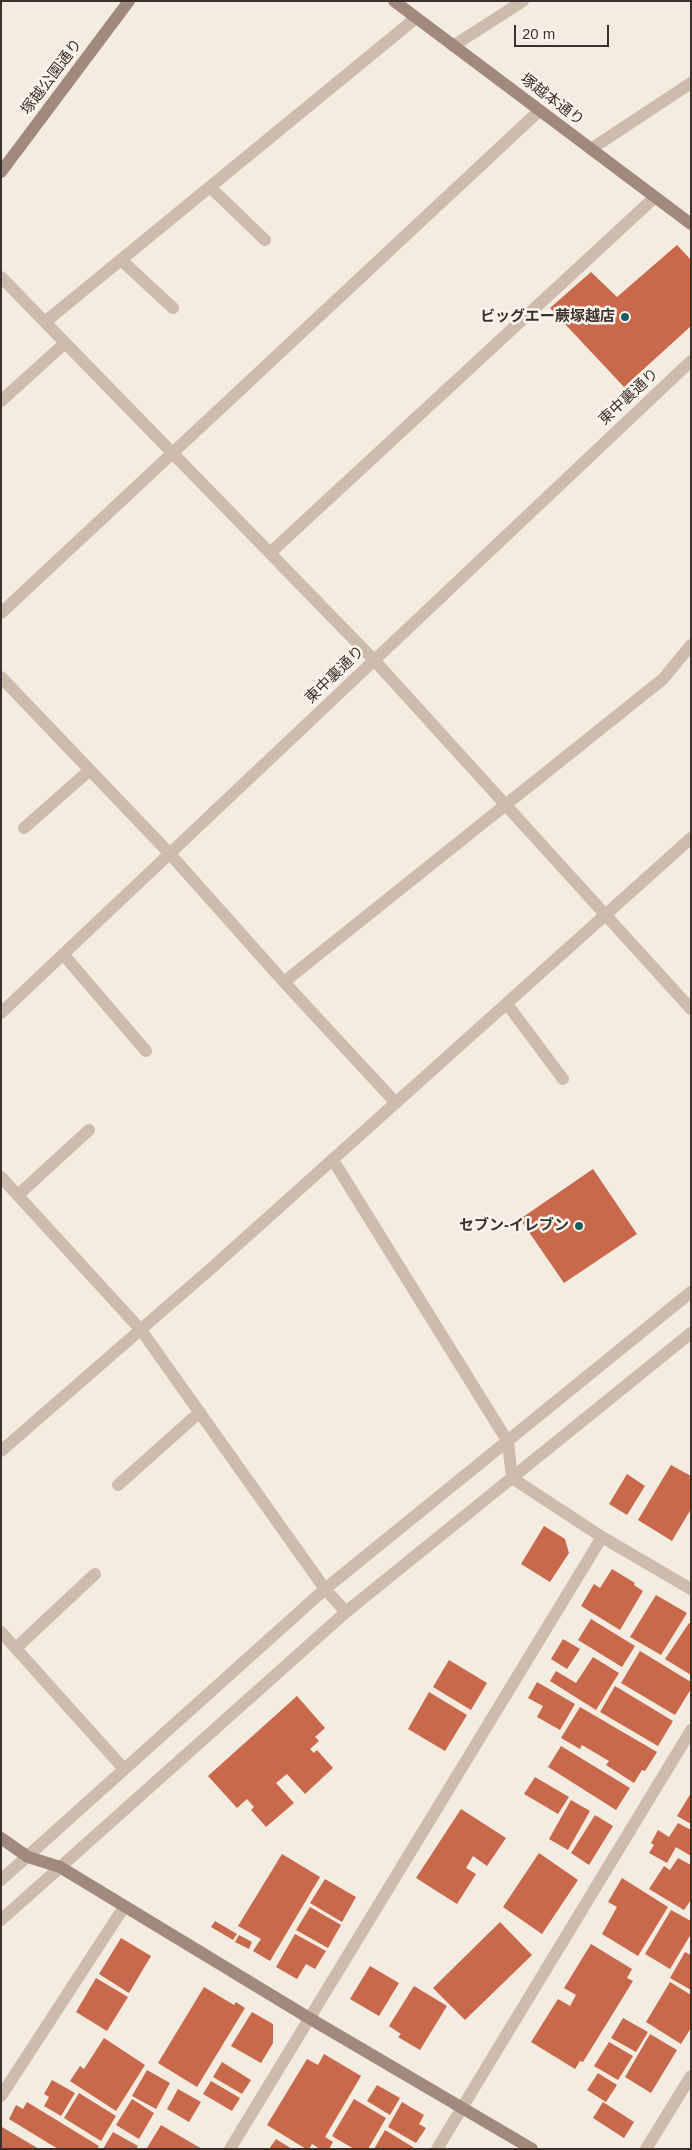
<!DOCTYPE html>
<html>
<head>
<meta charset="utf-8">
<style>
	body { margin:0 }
	#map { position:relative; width:692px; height:2150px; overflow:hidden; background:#f4ebe1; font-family:Arial,sans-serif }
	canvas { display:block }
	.frame { position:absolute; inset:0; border:2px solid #3b302b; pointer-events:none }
	.scale { position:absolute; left:514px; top:25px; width:95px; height:22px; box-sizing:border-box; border:2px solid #3b302b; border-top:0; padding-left:6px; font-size:15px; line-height:18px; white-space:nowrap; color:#3b302b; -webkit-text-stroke:4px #fbf5ee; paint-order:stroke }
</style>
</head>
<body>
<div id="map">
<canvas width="692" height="2150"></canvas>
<div class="frame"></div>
<div class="scale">20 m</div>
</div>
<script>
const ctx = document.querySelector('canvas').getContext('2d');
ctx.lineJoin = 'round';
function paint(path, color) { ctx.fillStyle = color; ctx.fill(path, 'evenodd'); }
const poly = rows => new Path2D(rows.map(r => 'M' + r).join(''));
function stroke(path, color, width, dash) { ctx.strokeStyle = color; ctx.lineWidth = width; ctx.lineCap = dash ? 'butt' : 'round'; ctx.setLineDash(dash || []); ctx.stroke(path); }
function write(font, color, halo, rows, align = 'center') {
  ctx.font = font + ' Arial,"Noto Sans JP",sans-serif'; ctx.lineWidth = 5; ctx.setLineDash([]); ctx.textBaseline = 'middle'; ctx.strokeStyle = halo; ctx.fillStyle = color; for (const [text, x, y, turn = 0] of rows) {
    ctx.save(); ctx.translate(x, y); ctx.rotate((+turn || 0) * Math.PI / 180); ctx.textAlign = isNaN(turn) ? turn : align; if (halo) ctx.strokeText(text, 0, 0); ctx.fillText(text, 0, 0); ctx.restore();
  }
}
const building = poly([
	[677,245,691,260,691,326,624,387,550,308,591,272,617,297],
	[593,1169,637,1234,564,1283,520,1219],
	[671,1465,691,1476,691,1509,672,1541,638,1520],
	[627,1474,645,1486,627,1515,609,1504],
	[544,1526,565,1539,569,1553,550,1582,521,1564],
	[612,1569,635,1583,634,1585,643,1591,620,1630,581,1606,594,1584,600,1588],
	[656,1595,687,1613,661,1655,630,1637],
	[591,1619,635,1646,622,1667,578,1640],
	[689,1623,691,1624,691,1675,665,1659],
	[563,1639,580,1649,567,1669,551,1659],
	[640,1651,691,1682,691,1689,675,1715,621,1683],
	[593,1657,619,1673,596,1710,550,1681,556,1671,576,1683],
	[449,1660,487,1683,471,1710,433,1687],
	[537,1682,575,1704,560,1730,537,1717,543,1706,528,1698],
	[615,1686,673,1721,658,1746,600,1712],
	[429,1692,467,1715,445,1751,408,1729],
	[297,1696,325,1728,315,1737,319,1741,310,1749,314,1753,317,1750,333,1768,305,1794,287,1774,276,1783,294,1803,266,1827,251,1810,254,1807,247,1799,237,1808,208,1776],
	[580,1707,657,1752,645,1771,642,1770,634,1783,606,1765,609,1761,582,1745,580,1749,561,1738],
	[561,1746,630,1788,616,1810,548,1767],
	[535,1777,569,1797,558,1814,524,1794],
	[691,1793,691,1824,677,1816],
	[571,1800,590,1811,568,1850,549,1839],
	[461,1809,506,1838,487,1866,473,1856,466,1868,476,1874,457,1904,416,1878],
	[595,1815,613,1826,589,1865,571,1853],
	[678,1823,691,1830,691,1856,676,1847,667,1863,649,1853,654,1845,651,1843,658,1830,669,1837],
	[539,1853,578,1880,542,1934,503,1907],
	[282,1854,320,1877,270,1961,253,1951,261,1939,238,1926],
	[678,1858,691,1865,691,1900,684,1910,649,1889,664,1866,670,1870],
	[622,1878,668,1907,638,1956,602,1934,617,1907,608,1902],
	[325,1879,356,1897,342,1922,310,1903],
	[310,1907,341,1925,328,1948,296,1930],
	[671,1910,691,1921,691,1934,670,1969,645,1954],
	[215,1921,237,1934,233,1940,211,1927],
	[500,1922,532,1955,465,2020,433,1988],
	[295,1934,326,1951,315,1969,306,1964,297,1979,276,1967],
	[239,1935,252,1942,249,1949,235,1942],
	[121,1938,151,1956,129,1993,99,1974],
	[591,1944,632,1969,627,1978,633,1981,583,2062,580,2061,575,2069,531,2042,558,1999,570,2006,576,1995,564,1988],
	[685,1952,691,1955,691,1990,670,1978],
	[370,1966,399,1983,379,2016,350,1999],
	[96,1978,128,1997,107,2031,76,2012],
	[670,1982,691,1995,691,2028,681,2044,646,2022],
	[414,1986,447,2006,420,2050,398,2037,401,2034,389,2026],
	[204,1987,234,2005,236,2002,245,2008,197,2087,158,2063],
	[252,2012,273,2024,273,2043,261,2063,231,2046],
	[623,2018,648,2032,636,2052,611,2038],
	[650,2034,677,2050,651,2093,625,2077],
	[104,2038,145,2065,116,2111,70,2081,80,2066,84,2069],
	[609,2042,633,2056,618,2080,594,2066],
	[324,2054,361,2076,325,2137,333,2142,329,2149,320,2149,312,2144,309,2149,306,2149,267,2125,307,2059,318,2065],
	[222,2062,251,2080,242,2094,213,2077],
	[147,2070,170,2083,156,2109,132,2096],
	[598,2073,617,2085,606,2102,587,2090],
	[52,2080,75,2093,61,2116,44,2106,49,2097,44,2094],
	[211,2081,240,2098,232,2111,203,2094],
	[377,2085,400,2098,390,2115,367,2101],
	[178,2089,201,2102,189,2122,167,2109],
	[79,2093,116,2116,101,2141,64,2118],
	[132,2099,154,2113,139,2139,116,2125],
	[354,2099,386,2118,368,2149,354,2149,332,2136],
	[27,2102,99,2146,97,2149,58,2149,9,2119,16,2105,23,2109],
	[402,2102,424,2115,419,2124,426,2128,416,2143,388,2127],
	[603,2102,634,2122,624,2138,593,2118],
	[161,2125,202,2149,147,2148],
	[2,2127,39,2149,1,2149],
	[385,2130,416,2149,374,2149],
	[113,2132,138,2146,136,2149,103,2149],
	[276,2139,292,2149,269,2149]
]);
const street = poly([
	[453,46,523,1],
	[591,149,691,83],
	[210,187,265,240],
	[121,260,173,308],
	[1,277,374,660,691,1009],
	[45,322,416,18],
	[1,401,65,343],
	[270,553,655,197],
	[1,613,539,111],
	[1,677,170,854,284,982,396,1103],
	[24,828,90,770],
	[63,954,146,1051],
	[284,982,663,679,691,645],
	[507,1004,563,1079],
	[1,1013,691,361],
	[333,1160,508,1442,512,1478,602,1537,691,1589],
	[1,1177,141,1330,325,1589,346,1612],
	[18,1195,89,1130],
	[1,1451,215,1265,691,838],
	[118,1485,200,1412],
	[1,1632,124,1769],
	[16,1648,95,1574],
	[1,1880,325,1589,691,1292],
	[1,1920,346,1612,691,1333],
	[1,2096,124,1907],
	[230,2149,602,1537],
	[437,2149,691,1730],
	[646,2149,691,2076]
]);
const secondary = poly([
	[394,1,691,224],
	[1,172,129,1],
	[1,1838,28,1857,60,1867,309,2018,532,2149]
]);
const markers = [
	[625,317,5,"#1f5a5e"],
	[579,1226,5,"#1f5a5e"]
];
const streetNames = [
	["塚越公園通り",52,77,-53],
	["塚越本通り",552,100,37],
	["東中裏通り",629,397,-43],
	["東中裏通り",335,675,-44]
];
const poiNames = [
	["ビッグエー蕨塚越店",615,317],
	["セブン-イレブン",569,1226]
];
paint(building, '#c8694b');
stroke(street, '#cdbbac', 12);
stroke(secondary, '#a18a7d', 12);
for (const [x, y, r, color] of markers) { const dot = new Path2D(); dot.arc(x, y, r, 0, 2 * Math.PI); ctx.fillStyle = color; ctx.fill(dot); stroke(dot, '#fbf5ee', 2); }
write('15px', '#3b302b', '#fbf5ee', streetNames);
write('bold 15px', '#3b302b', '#fbf5ee', poiNames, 'right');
</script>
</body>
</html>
